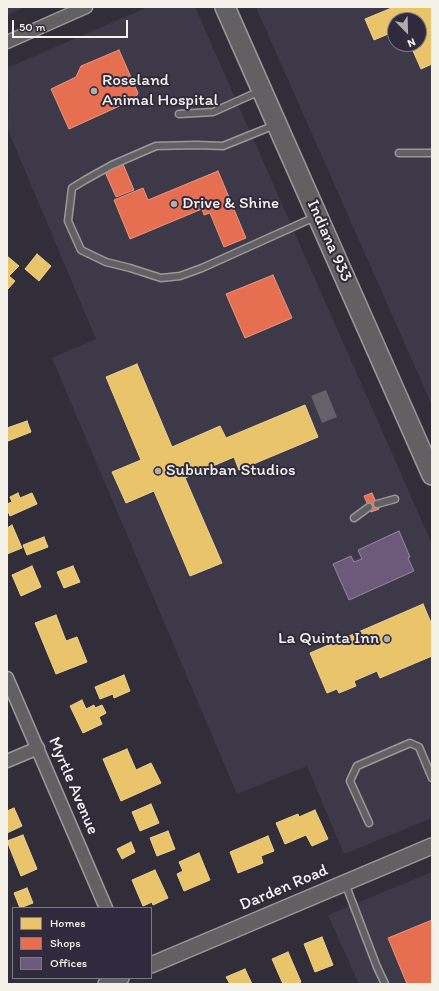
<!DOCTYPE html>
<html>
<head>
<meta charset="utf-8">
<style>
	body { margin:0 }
	#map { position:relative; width:439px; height:991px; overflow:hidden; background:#312e39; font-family:Itim,sans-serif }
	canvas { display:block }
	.frame { position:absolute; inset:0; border:8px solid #f4f1e8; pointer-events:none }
	.legend { position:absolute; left:12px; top:907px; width:140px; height:72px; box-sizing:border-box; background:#2f2a3d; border:1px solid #7e7a81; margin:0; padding:5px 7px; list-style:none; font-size:12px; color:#f4f1e8 }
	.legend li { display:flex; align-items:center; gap:8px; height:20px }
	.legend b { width:20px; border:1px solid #7e7a81 }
	.north { position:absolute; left:387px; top:12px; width:40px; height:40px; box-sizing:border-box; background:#2f2a3d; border:1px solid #7e7a81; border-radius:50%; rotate:157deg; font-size:11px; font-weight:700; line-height:16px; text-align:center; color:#f4f1e8 }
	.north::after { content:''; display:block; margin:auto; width:14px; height:18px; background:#b0adab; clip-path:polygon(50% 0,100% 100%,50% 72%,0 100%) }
	.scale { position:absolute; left:12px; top:20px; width:116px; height:18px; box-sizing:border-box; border:2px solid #f4f1e8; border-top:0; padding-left:5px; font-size:12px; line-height:14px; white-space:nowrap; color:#f4f1e8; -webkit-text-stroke:3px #2f2a3d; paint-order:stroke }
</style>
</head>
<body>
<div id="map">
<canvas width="439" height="991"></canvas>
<div class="frame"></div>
<ul class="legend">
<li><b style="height:11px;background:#e9c46a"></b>Homes</li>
<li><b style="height:11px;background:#e76f51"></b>Shops</li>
<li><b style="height:11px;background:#6d597a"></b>Offices</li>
</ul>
<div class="north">N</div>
<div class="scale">50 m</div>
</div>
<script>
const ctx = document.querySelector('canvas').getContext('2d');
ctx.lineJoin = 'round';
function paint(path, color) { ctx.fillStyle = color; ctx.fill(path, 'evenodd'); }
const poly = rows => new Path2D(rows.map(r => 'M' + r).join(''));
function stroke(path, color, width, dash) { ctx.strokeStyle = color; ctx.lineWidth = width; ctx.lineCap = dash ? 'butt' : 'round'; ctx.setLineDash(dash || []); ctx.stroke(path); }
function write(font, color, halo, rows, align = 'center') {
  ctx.font = font + ' Itim,sans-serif'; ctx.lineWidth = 4; ctx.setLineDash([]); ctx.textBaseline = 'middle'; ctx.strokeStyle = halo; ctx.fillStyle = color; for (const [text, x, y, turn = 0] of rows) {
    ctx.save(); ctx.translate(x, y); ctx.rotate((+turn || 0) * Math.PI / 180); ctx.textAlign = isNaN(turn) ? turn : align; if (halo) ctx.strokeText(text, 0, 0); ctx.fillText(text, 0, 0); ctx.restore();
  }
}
const built = poly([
	[7,7,26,7,7,15],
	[148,7,195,7,432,544,432,818,344,854,307,766,237,794,52,358,96,339,8,130,9,98,7,68],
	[256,7,432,7,432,405,266,30],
	[395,20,419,20,419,44,395,44],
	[432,872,432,984,359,984,328,915]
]);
const water = poly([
	[326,390,337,417,322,423,311,396]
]);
const homes = poly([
	[394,7,432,7,432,64,421,69,410,44,419,44,419,20,395,20,395,31,374,40,365,19,394,7],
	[37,254,51,266,39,281,25,269,37,254],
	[7,256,19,266,9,276,15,281,8,289,7,288,7,256],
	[137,364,172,447,220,426,226,438,305,405,318,437,239,470,234,457,185,478,222,563,190,576,154,491,126,503,112,472,141,460,106,377,137,364],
	[27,421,31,432,8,441,7,438,7,428,27,421],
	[18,493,20,498,32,493,37,504,10,516,7,509,7,504,12,502,10,497,18,493],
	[12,525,22,548,7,554,7,528,12,525],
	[44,537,48,547,27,555,23,545,44,537],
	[32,566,41,587,21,596,12,575,32,566],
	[73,566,80,582,64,588,57,572,73,566],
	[423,604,432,625,432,656,380,678,377,671,354,681,356,686,339,693,337,689,327,693,310,653,423,604],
	[56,615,66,641,77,637,87,662,56,674,35,623,56,615],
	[124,675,130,691,114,698,113,694,100,699,95,687,124,675],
	[82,700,86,709,94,705,95,708,102,705,106,713,99,717,102,724,83,733,70,706,82,700],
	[127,749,136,770,151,763,161,783,121,801,103,759,127,749],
	[151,804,159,823,140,831,132,812,151,804],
	[14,808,22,826,7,833,7,811,14,808],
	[315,810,328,839,312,846,306,835,285,844,276,823,298,814,299,817,315,810],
	[168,831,175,849,157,856,150,838,168,831],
	[23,835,37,869,21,876,7,841,23,835],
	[268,836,274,851,261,856,263,863,238,873,230,852,268,836],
	[131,842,135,852,122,859,117,849,131,842],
	[199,853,210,880,184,891,177,874,183,871,179,862,199,853],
	[155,870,168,898,153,905,152,902,143,906,132,880,155,870],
	[27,888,33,903,20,908,14,893,27,888],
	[322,937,333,965,315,972,304,944,322,937],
	[288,952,301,982,297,984,283,984,272,959,288,952],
	[245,969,252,984,230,984,226,977,245,969]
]);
const shops = poly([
	[119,50,138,93,135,99,69,129,51,89,76,77,81,66,119,50],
	[123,164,134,190,116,197,105,172,123,164],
	[218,171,246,238,224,247,210,213,204,215,202,209,130,239,114,200,143,188,148,200,218,171],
	[273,275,292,318,245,338,226,294,273,275],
	[372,493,379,509,371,512,364,496,372,493],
	[432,920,432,984,407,984,388,938,432,920]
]);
const offices = poly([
	[399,531,410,557,408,558,414,571,349,600,333,564,351,556,354,562,362,559,358,550,399,531]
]);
const service = poly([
	[179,114,213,112,260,91],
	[275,125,223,146,196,145,156,146,112,165,85,180,72,188,68,221,81,250,106,262,130,268,161,278,180,276,202,268,315,217],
	[399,153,432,153],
	[377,504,395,499],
	[354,518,369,507],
	[369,823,350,781,357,766,410,743,419,747,432,778],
	[345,883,377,967,385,984]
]);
const minor = poly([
	[7,42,86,7],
	[7,678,106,908],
	[7,761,38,748]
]);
const tertiary = poly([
	[151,965,432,846],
	[106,984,121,978]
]);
const primary = poly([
	[225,7,432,475]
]);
const markers = [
	[94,91,4,"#b0adab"],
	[174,204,4,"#b0adab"],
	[158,471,4,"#b0adab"],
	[387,639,4,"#b0adab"]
];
const poiNames = [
	["Roseland",102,81],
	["Animal Hospital",102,101],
	["Drive & Shine",182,204],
	["Suburban Studios",166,471],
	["La Quinta Inn",379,639,"right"]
];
const streetNames = [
	["Indiana 933",329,241,66],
	["Myrtle Avenue",73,786,67],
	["Darden Road",284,888,-23]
];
paint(built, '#3e3948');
paint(water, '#65616b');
paint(homes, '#e9c46a');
stroke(homes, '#ecd290', 1);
paint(shops, '#e76f51');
stroke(shops, '#eb967e', 1);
paint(offices, '#6d597a');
stroke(offices, '#96879b', 1);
stroke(service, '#9a989b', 9);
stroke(minor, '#9a989b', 15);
stroke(tertiary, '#9a989b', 18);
stroke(primary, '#9a989b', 22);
stroke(service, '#626063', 6);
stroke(minor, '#626063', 12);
stroke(tertiary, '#626063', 15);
stroke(primary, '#626063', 19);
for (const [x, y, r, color] of markers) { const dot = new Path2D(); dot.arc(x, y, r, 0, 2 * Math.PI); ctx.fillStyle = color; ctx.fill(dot); stroke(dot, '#2f2a3d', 1.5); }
write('17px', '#f4f1e8', '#2f2a3d', poiNames, 'left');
write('17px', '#f4f1e8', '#2f2a3d', streetNames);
</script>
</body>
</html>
